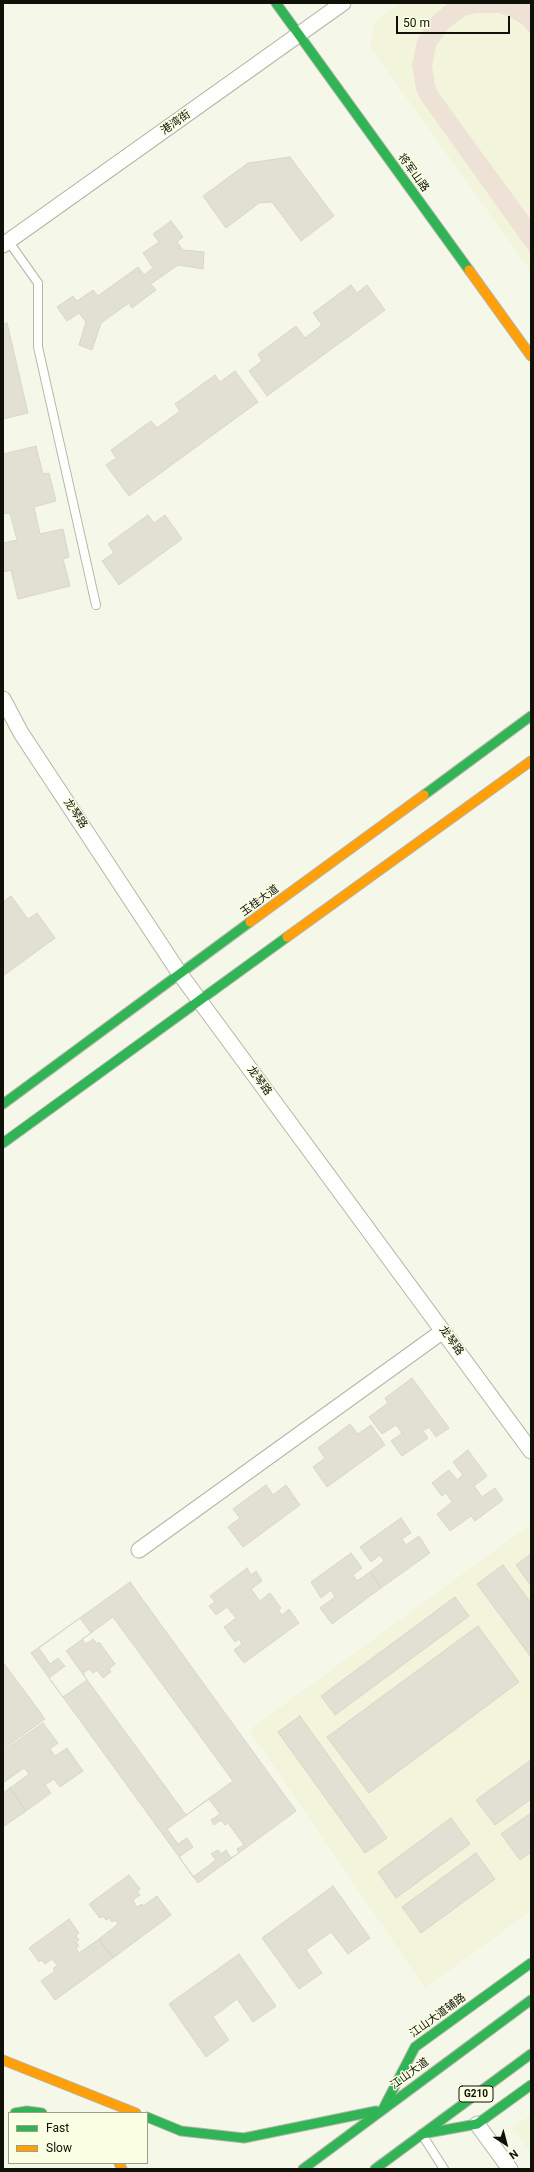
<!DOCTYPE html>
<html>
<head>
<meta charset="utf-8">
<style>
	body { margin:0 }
	#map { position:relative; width:534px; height:2172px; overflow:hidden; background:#f5f8e8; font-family:Roboto,sans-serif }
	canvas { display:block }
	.frame { position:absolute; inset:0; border:4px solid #0f1007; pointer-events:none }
	.legend { position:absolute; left:8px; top:2112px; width:140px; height:52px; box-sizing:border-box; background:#fafee2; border:1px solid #9c9f8a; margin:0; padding:5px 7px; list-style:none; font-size:12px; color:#0f1007 }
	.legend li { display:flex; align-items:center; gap:8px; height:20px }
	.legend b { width:20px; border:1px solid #9c9f8a }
	.north { position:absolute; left:486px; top:2124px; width:40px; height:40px; -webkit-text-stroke:3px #fafee2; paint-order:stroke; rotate:144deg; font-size:11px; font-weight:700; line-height:16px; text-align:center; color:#0f1007 }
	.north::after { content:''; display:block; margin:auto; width:14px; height:18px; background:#0f1007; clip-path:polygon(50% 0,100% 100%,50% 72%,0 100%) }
	.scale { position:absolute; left:396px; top:16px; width:114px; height:18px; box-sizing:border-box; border:2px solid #0f1007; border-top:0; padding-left:5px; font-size:12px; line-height:14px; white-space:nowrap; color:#0f1007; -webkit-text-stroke:3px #fafee2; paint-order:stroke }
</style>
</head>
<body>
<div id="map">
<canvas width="534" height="2172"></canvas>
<div class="frame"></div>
<ul class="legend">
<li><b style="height:5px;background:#30b455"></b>Fast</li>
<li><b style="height:5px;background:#ff9f0a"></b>Slow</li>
</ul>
<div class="north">N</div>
<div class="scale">50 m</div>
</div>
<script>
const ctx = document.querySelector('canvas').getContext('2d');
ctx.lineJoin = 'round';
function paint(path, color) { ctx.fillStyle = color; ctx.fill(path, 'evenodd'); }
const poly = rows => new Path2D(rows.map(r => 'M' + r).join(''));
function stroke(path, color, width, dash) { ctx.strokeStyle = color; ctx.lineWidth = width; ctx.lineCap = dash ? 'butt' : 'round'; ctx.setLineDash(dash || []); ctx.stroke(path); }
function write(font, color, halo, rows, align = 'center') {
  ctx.font = font + ' Roboto,"Noto Sans SC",sans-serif'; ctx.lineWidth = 3; ctx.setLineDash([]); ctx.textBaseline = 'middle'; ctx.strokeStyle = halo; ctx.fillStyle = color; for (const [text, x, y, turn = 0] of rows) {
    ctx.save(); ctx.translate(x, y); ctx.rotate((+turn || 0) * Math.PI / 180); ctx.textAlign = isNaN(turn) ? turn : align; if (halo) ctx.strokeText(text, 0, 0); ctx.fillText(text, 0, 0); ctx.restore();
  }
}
const built = poly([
	[400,3,531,3,531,272,370,47,375,21],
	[531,1524,531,1911,425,1988,249,1730],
	[531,2115,531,2154,512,2128]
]);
const green = poly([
	[448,3,531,3,531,34,522,24,510,17,499,13,476,13,465,16,448,29,436,46,432,66,435,86,440,95,531,220,531,254,421,100,416,89,412,65,417,41,429,20]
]);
const building = poly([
	[290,157,334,216,301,241,272,202,259,203,226,228,203,196,248,163,290,157],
	[171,221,183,237,177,242,183,250,204,252,203,269,178,265,151,284,156,290,132,308,129,303,101,323,92,350,79,345,86,322,79,313,67,321,57,307,73,296,77,301,93,290,98,296,138,267,144,275,153,268,143,253,159,242,153,234,171,221],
	[351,285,357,293,367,285,385,310,267,396,249,371,262,361,258,354,296,326,305,338,322,325,313,313,351,285],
	[7,323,28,413,3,419,3,324,7,323],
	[235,371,258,402,129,496,106,465,116,458,111,450,151,421,157,428,180,411,175,404,215,375,220,382,235,371],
	[36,446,43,474,49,473,56,501,34,507,40,534,63,529,69,557,63,559,70,586,18,599,11,570,3,572,3,543,17,540,10,513,3,514,3,454,36,446],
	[148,515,154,523,165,515,182,539,119,585,102,561,114,553,108,544,148,515],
	[11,896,28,919,37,913,55,938,3,976,3,902,11,896],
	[412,1378,449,1428,436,1437,429,1427,423,1431,428,1438,402,1456,391,1441,402,1433,396,1425,382,1434,369,1417,388,1403,385,1398,412,1378],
	[350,1424,358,1434,371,1425,385,1445,327,1487,313,1467,325,1458,318,1448,350,1424],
	[468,1450,487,1476,474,1486,482,1497,495,1488,503,1500,475,1521,471,1516,450,1531,437,1514,452,1502,446,1493,442,1496,432,1483,449,1470,457,1480,463,1475,453,1462,468,1450],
	[266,1485,273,1495,286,1485,300,1505,243,1547,228,1527,240,1518,233,1509,266,1485],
	[401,1518,411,1533,402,1539,406,1545,419,1536,430,1553,381,1588,370,1572,384,1561,380,1555,371,1562,360,1547,401,1518],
	[351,1553,362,1568,353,1575,357,1581,370,1572,381,1588,332,1624,320,1608,335,1597,331,1590,321,1598,311,1582,351,1553],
	[531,1554,531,1586,516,1565,531,1554],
	[503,1565,531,1603,531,1657,477,1584,503,1565],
	[247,1568,251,1575,256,1571,262,1581,251,1589,260,1601,270,1593,281,1608,278,1610,282,1615,289,1609,299,1623,244,1663,234,1650,242,1644,239,1639,235,1642,224,1627,236,1618,227,1607,216,1615,209,1606,215,1602,210,1596,247,1568],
	[130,1582,296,1811,198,1883,31,1653,130,1582],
	[113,1617,233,1781,186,1815,66,1651,113,1617],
	[455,1597,469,1616,335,1715,321,1696,455,1597],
	[80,1618,91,1633,82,1639,86,1644,93,1639,97,1644,99,1642,115,1664,109,1669,111,1672,103,1678,97,1670,93,1673,89,1669,83,1673,87,1680,63,1697,49,1678,65,1666,58,1658,50,1664,39,1648,80,1618],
	[478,1626,519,1682,369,1793,327,1737,478,1626],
	[3,1662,45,1719,3,1749,3,1662],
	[300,1716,387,1838,365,1853,278,1732,300,1716],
	[43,1723,58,1743,50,1749,55,1756,67,1748,83,1771,60,1787,54,1779,45,1785,51,1793,26,1811,10,1788,29,1774,24,1768,3,1783,3,1751,43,1723],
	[531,1760,531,1799,495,1825,476,1800,531,1760],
	[10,1788,26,1811,3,1827,3,1793,10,1788],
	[209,1799,220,1814,211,1820,214,1825,221,1820,225,1825,228,1823,244,1845,237,1849,239,1853,231,1858,226,1850,221,1854,218,1850,211,1854,216,1860,193,1877,179,1857,193,1847,187,1838,178,1844,167,1829,209,1799],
	[531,1813,531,1852,520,1860,501,1834,531,1813],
	[451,1818,470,1844,396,1898,378,1872,451,1818],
	[476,1853,495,1879,421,1933,402,1907,476,1853],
	[129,1875,140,1889,137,1891,140,1895,133,1900,137,1907,142,1904,143,1906,157,1896,171,1915,113,1958,99,1939,118,1924,115,1920,112,1922,109,1918,106,1920,103,1916,100,1918,89,1904,129,1875],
	[333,1886,370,1938,348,1954,331,1932,306,1950,322,1973,299,1989,262,1938,333,1886],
	[69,1919,79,1933,76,1936,79,1940,76,1942,79,1946,76,1948,79,1953,99,1939,113,1958,55,2000,41,1981,55,1971,53,1969,57,1965,52,1959,45,1964,42,1960,39,1962,29,1948,69,1919],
	[239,1954,276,2006,253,2022,237,1999,213,2017,229,2040,206,2057,169,2004,239,1954]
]);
const lane = poly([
	[9,242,38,283,38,347,96,605],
	[423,2136,444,2169]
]);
const street = poly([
	[3,245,343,3],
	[3,699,21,733,180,974,531,1451],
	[139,1550,443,1331],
	[477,2124,510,2169]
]);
const fast = poly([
	[276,3,469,270],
	[424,795,531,716],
	[3,1104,250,922],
	[3,1143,287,937],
	[383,2109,415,2047,531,1963],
	[15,2113,27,2111,42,2113],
	[147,2117,181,2131,244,2138,376,2111],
	[422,2134,477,2124,531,2085],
	[303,2169,531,2000],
	[375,2169,531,2054]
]);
const slow = poly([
	[469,270,531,356],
	[250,922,424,795],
	[287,937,531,761],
	[3,2060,136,2113],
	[119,2163,122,2169]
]);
const shields = [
	[476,2094,34]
];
const shieldNames = [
	["G210",476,2094]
];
const streetNames = [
	["港湾街",176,123,-35],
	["将军山路",413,173,54],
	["龙琴路",75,814,56],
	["玉桂大道",260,901,-36],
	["龙琴路",259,1081,54],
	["龙琴路",451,1341,54],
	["江山大道辅路",438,2016,-36],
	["江山大道",410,2074,-36]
];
paint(built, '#f2f5db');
paint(green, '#eee1d5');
paint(building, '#e2e0d3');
stroke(building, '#d8d6cb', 1);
stroke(lane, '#b3b5a9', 10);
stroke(street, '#b3b5a9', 17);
stroke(fast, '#b3b5a9', 11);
stroke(slow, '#b3b5a9', 11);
stroke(lane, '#fefefc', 8);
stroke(street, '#fefefc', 15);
stroke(fast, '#30b455', 9);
stroke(slow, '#ff9f0a', 9);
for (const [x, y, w] of shields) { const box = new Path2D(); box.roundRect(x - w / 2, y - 8, w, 16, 3); ctx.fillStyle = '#fafee2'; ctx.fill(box); stroke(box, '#0f1007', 1); }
write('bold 10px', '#0f1007', null, shieldNames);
write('11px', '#0f1007', '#fafee2', streetNames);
</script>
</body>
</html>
